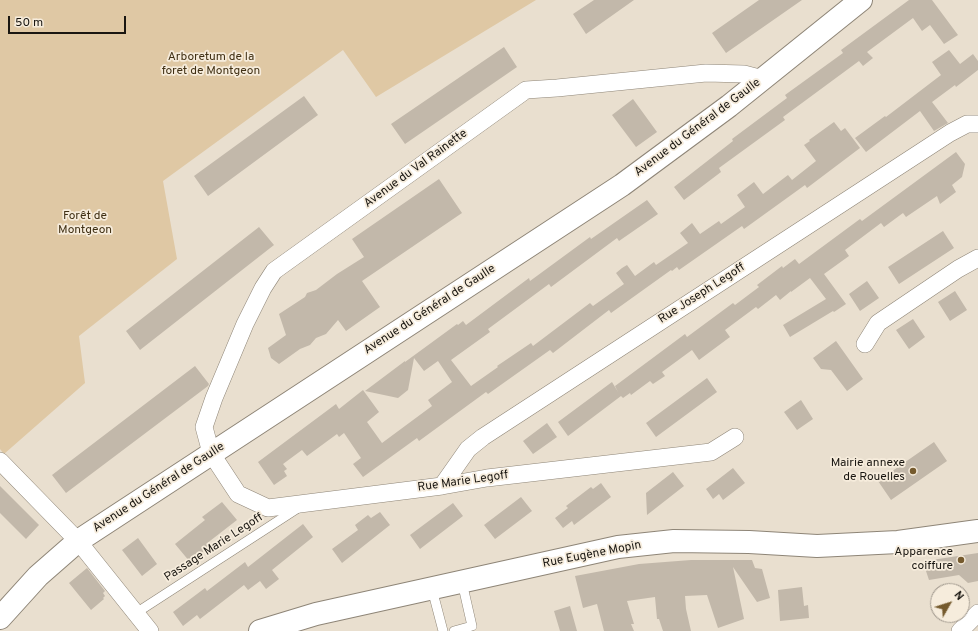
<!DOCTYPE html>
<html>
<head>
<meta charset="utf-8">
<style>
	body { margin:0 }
	#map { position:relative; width:978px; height:631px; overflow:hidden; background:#e9dfcf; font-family:Overpass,sans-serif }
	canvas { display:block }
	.north { position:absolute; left:930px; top:583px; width:40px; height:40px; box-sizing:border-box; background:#f6ecdc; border:1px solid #9e968b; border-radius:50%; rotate:51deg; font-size:11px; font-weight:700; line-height:16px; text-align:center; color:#191611 }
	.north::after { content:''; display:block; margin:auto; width:14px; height:18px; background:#755a2d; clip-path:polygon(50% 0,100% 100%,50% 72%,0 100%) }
	.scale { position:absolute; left:8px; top:16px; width:118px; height:18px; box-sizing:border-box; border:2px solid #191611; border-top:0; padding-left:5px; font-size:12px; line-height:14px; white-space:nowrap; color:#191611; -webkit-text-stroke:3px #f6ecdc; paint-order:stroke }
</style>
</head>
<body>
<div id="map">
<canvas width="978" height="631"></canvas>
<div class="north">N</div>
<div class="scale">50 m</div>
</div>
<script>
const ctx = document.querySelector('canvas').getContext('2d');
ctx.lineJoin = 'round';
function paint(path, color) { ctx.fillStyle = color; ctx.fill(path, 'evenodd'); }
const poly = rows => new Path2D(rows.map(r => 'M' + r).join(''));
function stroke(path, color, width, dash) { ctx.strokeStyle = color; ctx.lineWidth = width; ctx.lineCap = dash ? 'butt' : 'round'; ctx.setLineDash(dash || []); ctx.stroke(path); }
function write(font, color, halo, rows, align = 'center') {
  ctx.font = font + ' Overpass,sans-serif'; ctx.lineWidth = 3.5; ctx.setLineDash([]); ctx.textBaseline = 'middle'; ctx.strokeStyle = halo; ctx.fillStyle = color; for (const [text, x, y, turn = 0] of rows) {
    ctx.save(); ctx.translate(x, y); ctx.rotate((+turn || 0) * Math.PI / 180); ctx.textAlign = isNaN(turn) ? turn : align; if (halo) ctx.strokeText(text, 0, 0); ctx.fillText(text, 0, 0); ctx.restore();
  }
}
const green = poly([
	[0,0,536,0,376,97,343,50,163,181,177,259,79,336,85,383,4,454,0,449]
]);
const building = poly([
	[594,0,634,0,586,34,573,14],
	[759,0,802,0,726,53,712,33],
	[909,0,932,0,958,35,944,44,930,25,922,31,913,18,867,52,873,58,863,66,859,61,783,117,785,120,719,168,721,172,684,200,674,187,733,141,732,139,787,98,785,95,843,53,841,50],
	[504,47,517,67,405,144,391,124],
	[949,50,960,64,973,54,978,61,978,70,956,87,955,85,932,102,948,123,934,131,920,111,866,152,855,138,885,116,886,117,941,75,932,62],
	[304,96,318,115,208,196,194,176],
	[633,99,657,132,636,147,612,115],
	[834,122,841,131,845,128,860,148,807,188,805,185,744,229,742,226,679,270,677,267,672,271,671,270,611,313,609,310,553,353,550,350,488,394,486,392,419,441,417,438,363,477,353,464,361,458,344,433,339,437,337,434,307,456,302,450,283,464,287,469,284,471,287,476,274,485,258,462,336,404,339,409,363,390,379,412,367,422,382,443,432,406,428,400,452,382,438,361,424,371,414,358,408,390,398,398,365,391,405,361,405,362,457,324,458,325,463,321,466,325,529,278,530,281,590,237,591,239,647,200,658,214,619,241,617,238,551,287,549,284,488,329,490,332,451,360,471,386,498,367,497,366,531,343,533,346,590,303,593,306,624,284,616,273,622,268,627,265,635,276,654,262,656,265,688,243,680,233,692,223,700,234,719,221,721,224,745,207,737,195,754,182,763,194,788,175,792,180,816,161,804,145,810,141,809,140],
	[956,152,965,164,962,177,952,185,956,192,940,204,937,196,906,217,903,213,884,227,881,223,845,250,849,256,824,274,846,304,834,312,833,311,790,337,783,325,826,299,810,278,791,292,791,291,780,300,776,295,758,309,756,307,725,330,730,337,699,360,692,350,662,372,665,376,653,384,650,381,631,395,630,393,623,398,621,396,568,436,558,422,612,382,618,392,615,386,685,334,687,337,733,303,735,305,759,287,757,285,782,266,783,268,795,259,799,264,860,219,862,221],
	[439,179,462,213,362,281,380,307,346,331,338,320,326,334,316,338,310,345,300,349,279,364,271,358,268,348,286,335,279,314,305,297,307,293,316,290,337,274,364,257,352,239],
	[259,227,274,245,140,350,126,331],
	[943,231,954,248,899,284,888,267],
	[867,281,879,298,860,311,849,294],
	[955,291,967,310,950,321,938,302],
	[913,319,925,337,909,349,896,330],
	[836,341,863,379,847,391,831,370,821,369,813,358],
	[195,366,209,384,208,386,66,493,52,475],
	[707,378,717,392,656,437,646,423],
	[801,400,813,419,797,430,784,412],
	[547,423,557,437,533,454,523,441],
	[934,442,947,461,891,500,878,481],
	[733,468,745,483,723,500,719,494,713,499,706,489],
	[673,472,684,486,647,515,646,493],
	[601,483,611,497,574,525,572,521,563,528,555,518,568,508,566,506,591,487,593,489],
	[0,486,39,525,26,539,0,513],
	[521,497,532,511,495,539,484,525],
	[222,502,237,520,206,544,209,547,190,562,175,544,205,520,202,517],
	[453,503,463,516,420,549,410,535],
	[380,512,390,525,342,563,332,549,358,530,355,525,368,515,371,518],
	[303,524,313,537,272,570,279,579,266,589,260,581,248,590,244,585,200,619,197,615,183,626,173,612,205,588,207,591,245,562,248,567],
	[138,538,157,564,142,576,122,550],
	[978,553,978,581,968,583,959,575,929,580,925,568,925,561],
	[691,560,752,560,755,568,762,569,770,598,757,602,733,567,744,619,718,628,707,595,685,596,686,609,691,631,663,631,659,619,657,619,655,597,627,601,634,624,631,624,634,631,604,631,597,604,583,608,575,576,639,564],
	[87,568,105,591,103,593,105,596,103,598,104,599,91,610,69,583],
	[802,587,804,606,808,605,809,618,780,621,778,590],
	[570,606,577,631,560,631,554,611]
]);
const lane = poly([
	[432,589,443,631],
	[136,613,298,508],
	[454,631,472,626,462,582]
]);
const street = poly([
	[865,344,878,323,958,269,978,258],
	[735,437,711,452,487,478,442,486,268,508,238,494,211,453,204,427,214,398,245,324,263,288,274,271,526,90,557,88,706,73,744,74,763,79],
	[0,461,78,541,150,631],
	[442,486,468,449,483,437,950,133,967,124,978,124],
	[960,631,978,613]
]);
const secondary = poly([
	[0,618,38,576,78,541,622,185,729,106,861,0],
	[260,631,316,614,618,547,674,541,749,542,817,546,898,542,978,531]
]);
const markers = [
	[913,471,4,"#755a2d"],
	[961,560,4,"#755a2d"]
];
const parkNames = [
	["Arboretum de la",211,58],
	["foret de Montgeon",211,72],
	["Forêt de",85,217],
	["Montgeon",85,231]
];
const streetNames = [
	["Avenue du Général de Gaulle",698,128,-37],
	["Avenue du Val Rainette",416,169,-36],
	["Rue Joseph Legoff",702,294,-33],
	["Avenue du Général de Gaulle",430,310,-33],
	["Rue Marie Legoff",463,482,-8],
	["Avenue du Général de Gaulle",159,488,-33],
	["Passage Marie Legoff",214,548,-33],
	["Rue Eugène Mopin",592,555,-11]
];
const poiNames = [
	["Mairie annexe",905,464],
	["de Rouelles",905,478],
	["Apparence",953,553],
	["coiffure",953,567]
];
paint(green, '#dfc8a4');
paint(building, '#c2b8aa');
stroke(lane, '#8e8577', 10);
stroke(street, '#8e8577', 18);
stroke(secondary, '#8e8577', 24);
stroke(lane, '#fff', 9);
stroke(street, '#fff', 17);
stroke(secondary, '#fff', 22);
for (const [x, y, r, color] of markers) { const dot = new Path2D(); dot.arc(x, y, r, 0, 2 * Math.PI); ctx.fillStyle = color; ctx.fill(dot); stroke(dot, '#f6ecdc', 1.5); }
write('12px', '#403014', '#f6ecdc', parkNames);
write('12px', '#191611', '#f6ecdc', streetNames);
write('12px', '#191611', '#f6ecdc', poiNames, 'right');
</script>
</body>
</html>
